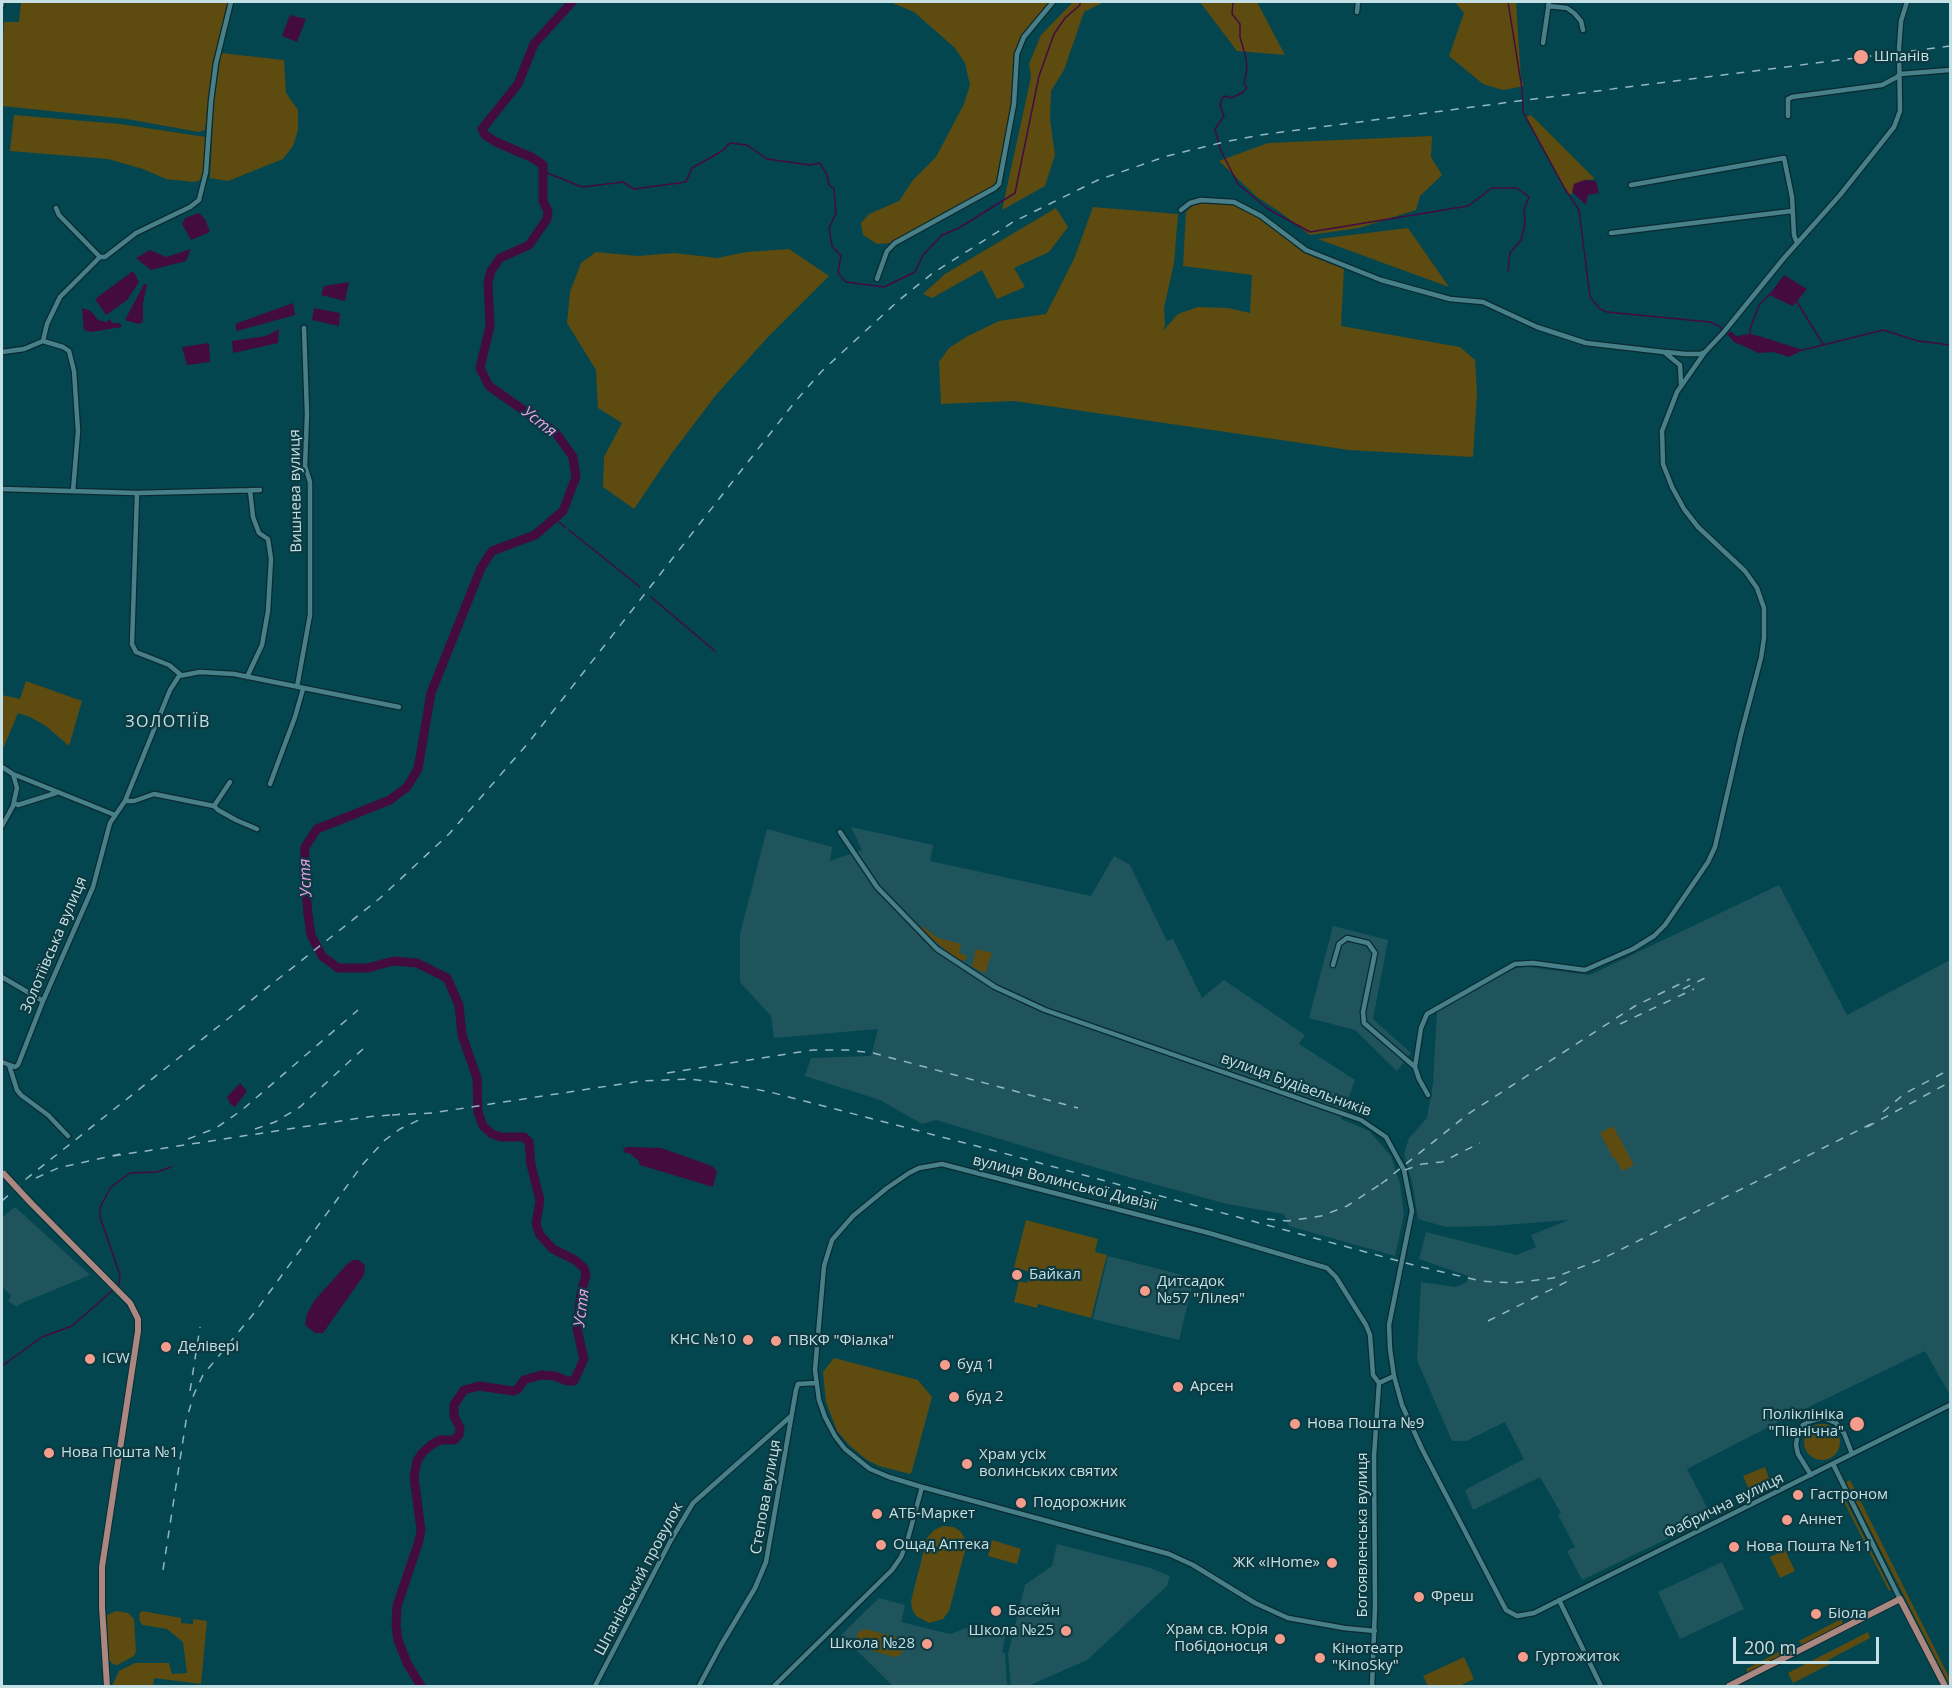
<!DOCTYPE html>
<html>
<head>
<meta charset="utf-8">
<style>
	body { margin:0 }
	#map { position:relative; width:1952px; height:1688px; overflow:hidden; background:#044650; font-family:"Open Sans",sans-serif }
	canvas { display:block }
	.frame { position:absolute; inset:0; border:3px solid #c4e0e5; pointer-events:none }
	.scale { position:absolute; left:1733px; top:1637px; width:146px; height:27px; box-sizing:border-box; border:3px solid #c4e0e5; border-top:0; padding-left:8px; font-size:18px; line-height:21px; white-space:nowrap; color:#c4e0e5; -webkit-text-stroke:4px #0d3a41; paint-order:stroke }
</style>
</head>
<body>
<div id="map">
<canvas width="1952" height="1688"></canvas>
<div class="frame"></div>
<div class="scale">200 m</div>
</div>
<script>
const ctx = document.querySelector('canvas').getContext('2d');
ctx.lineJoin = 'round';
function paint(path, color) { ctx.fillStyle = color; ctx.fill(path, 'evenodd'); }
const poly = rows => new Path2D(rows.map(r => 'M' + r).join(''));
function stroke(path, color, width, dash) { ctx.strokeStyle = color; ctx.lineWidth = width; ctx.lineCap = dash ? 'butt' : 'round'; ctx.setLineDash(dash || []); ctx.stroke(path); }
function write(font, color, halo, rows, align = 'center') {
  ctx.font = font + ' "Open Sans",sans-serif'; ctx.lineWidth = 4.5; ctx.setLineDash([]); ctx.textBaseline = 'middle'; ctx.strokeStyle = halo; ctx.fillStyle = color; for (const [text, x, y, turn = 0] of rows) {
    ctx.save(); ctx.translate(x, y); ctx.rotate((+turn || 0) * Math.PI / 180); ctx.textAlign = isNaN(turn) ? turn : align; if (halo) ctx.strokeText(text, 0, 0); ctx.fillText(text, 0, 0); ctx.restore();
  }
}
const built = poly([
	[851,827,933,845,930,861,1091,896,1114,856,1130,865,1167,941,1173,939,1202,998,1224,980,1305,1035,1299,1044,1355,1080,1341,1119,1369,1131,1391,1156,1400,1184,1404,1214,1395,1256,1289,1226,1284,1214,1227,1204,1114,1173,936,1120,922,1124,880,1100,805,1076,811,1058,871,1056,878,1029,774,1038,771,1016,740,982,740,934,767,829,832,847,830,861,862,850],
	[1779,885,1847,1015,1950,960,1950,1395,1925,1351,1784,1419,1687,1469,1712,1517,1582,1580,1567,1551,1575,1547,1558,1515,1561,1513,1540,1477,1473,1510,1465,1490,1524,1459,1505,1422,1466,1441,1452,1441,1417,1360,1421,1282,1456,1287,1467,1282,1468,1276,1419,1259,1426,1232,1517,1255,1536,1247,1531,1235,1569,1220,1491,1226,1446,1227,1418,1219,1412,1182,1404,1154,1409,1138,1427,1118,1433,1084,1437,1012,1447,1004,1516,968,1528,967,1590,975],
	[1333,926,1388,940,1373,1019,1411,1053,1397,1071,1355,1030,1309,1018],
	[15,1207,90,1275,22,1303,17,1307,8,1301,11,1296,2,1286,2,1217],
	[1108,1256,1194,1278,1179,1340,1093,1319],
	[1057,1544,1150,1568,1170,1576,1167,1586,1087,1660,1028,1686,1011,1686,1008,1654,1025,1585,1052,1566],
	[1722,1562,1744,1609,1680,1639,1658,1592],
	[879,1598,905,1605,901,1622,950,1634,974,1625,1006,1632,1002,1652,1005,1653,1007,1686,893,1686,841,1635]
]);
const green = poly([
	[21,2,228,2,213,61,205,130,199,132,127,119,2,106,2,58,4,22,19,22],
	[890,2,1049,2,1021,36,1015,54,1012,105,996,182,993,187,891,243,877,244,863,235,861,223,869,214,899,201,913,180,936,157,964,104,970,85,965,63,955,48,914,12],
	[1073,2,1104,2,1084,12,1064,70,1051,91,1050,120,1055,155,1045,186,1002,210,1031,77,1029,64,1041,35],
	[1200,2,1257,2,1285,55,1237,51],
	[1455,2,1516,2,1521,79,1524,86,1503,90,1483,84,1449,56,1464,13],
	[221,53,284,60,286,93,298,110,298,130,293,146,283,159,228,181,210,178,214,103],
	[14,115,120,124,206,137,203,175,200,180,194,182,166,179,143,169,108,159,10,151],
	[1531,115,1595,179,1585,180,1574,184,1572,194,1568,194,1526,117],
	[1432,136,1431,157,1442,175,1420,196,1416,210,1359,228,1310,235,1280,212,1257,197,1219,161,1268,143],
	[1217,202,1234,204,1260,217,1304,253,1344,269,1341,326,1460,347,1475,360,1477,394,1473,457,1349,450,1014,401,941,404,939,362,949,348,966,337,999,321,1046,314,1074,259,1093,207,1178,214,1174,263,1164,308,1165,325,1163,331,1178,314,1198,307,1228,308,1250,313,1252,275,1183,266,1186,212,1192,206,1202,203],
	[1056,208,1068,227,1049,252,1014,268,1025,287,997,299,982,270,932,298,923,294,945,274],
	[1408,228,1449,287,1318,239],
	[789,249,829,276,767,338,716,395,672,453,634,509,603,487,604,457,622,423,598,408,596,370,567,323,570,292,581,263,596,252,638,256,674,253,717,258,747,252],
	[26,681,82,701,69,746,46,726,30,717,18,713,2,751,2,695,20,699],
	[922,926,938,938,961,944,959,953,966,955,966,960,961,961,948,952,921,929],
	[976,949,992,953,985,973,972,967],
	[1613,1126,1634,1165,1622,1171,1615,1158,1613,1158,1600,1133],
	[1026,1220,1098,1239,1095,1252,1107,1255,1091,1318,1038,1304,1037,1308,1014,1302,1019,1281,1027,1283,1030,1272,1014,1267],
	[834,1358,918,1380,932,1397,912,1471,910,1474,879,1466,867,1460,849,1445,837,1431,826,1402,823,1372],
	'1804 1442a18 18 0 1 1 36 0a18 18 0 1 1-36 0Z',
	[1765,1467,1770,1481,1749,1490,1743,1476],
	[1850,1480,1950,1679,1950,1686,1846,1482],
	[1841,1491,1891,1590,1889,1591,1839,1492],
	[943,1526,954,1527,961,1532,965,1539,966,1547,949,1611,943,1619,929,1623,916,1616,912,1609,911,1601,927,1538,934,1530],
	[992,1540,1021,1549,1017,1564,988,1556],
	[1785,1550,1795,1571,1780,1578,1770,1557],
	[116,1611,128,1613,134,1619,136,1651,134,1656,117,1665,113,1664,109,1660,107,1615],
	[142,1611,181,1618,181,1623,193,1624,193,1619,207,1621,201,1684,154,1678,153,1686,112,1686,119,1671,135,1663,169,1663,172,1674,187,1673,183,1642,167,1629,143,1625,140,1622,139,1614],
	[1841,1619,1843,1624,1802,1645,1799,1641],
	[865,1629,900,1638,904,1644,904,1650,899,1656,895,1657,862,1648,858,1644,856,1638,858,1632],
	[1868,1632,1870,1638,1828,1660,1830,1664,1793,1683,1788,1673],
	[1792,1645,1794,1650,1748,1673,1746,1669],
	[1464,1657,1474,1679,1459,1686,1428,1686,1423,1676]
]);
const water = poly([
	[290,15,306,19,297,42,282,36],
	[1585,180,1596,181,1599,193,1588,195,1586,205,1572,192,1574,184],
	[199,213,205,219,210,232,191,240,182,224,185,218],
	[191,249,186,261,151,270,136,258,150,250,166,257],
	[133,271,139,282,127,300,106,315,95,299],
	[1784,275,1807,289,1793,306,1769,295],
	[349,282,345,301,321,295,324,286],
	[144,284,147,285,143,303,143,322,138,324,125,320],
	[293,303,295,315,237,331,235,324],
	[82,308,91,311,98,320,106,322,110,319,112,323,120,323,122,327,91,332,84,330],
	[314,308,340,313,339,326,312,320],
	[279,329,278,343,233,353,232,341,266,336],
	[1731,331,1736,336,1750,334,1759,336,1803,350,1789,357,1773,352,1759,353,1734,342,1727,334],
	[209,343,210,362,187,365,182,347],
	[240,1083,247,1091,235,1107,230,1104,227,1097],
	[627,1147,661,1148,712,1166,717,1171,713,1187,640,1165,638,1160,629,1153,625,1153,623,1149],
	[353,1260,358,1260,365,1265,364,1275,323,1333,315,1333,305,1325,307,1314,314,1301,347,1264]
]);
const stream = poly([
	[1233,2,1232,14,1240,24,1240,37,1246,58,1247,69,1244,84,1247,88,1242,93,1231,98,1226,96,1222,98,1220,105,1224,116,1215,129,1221,151,1238,184,1268,209,1310,232,1468,206,1492,188,1517,188,1529,197,1524,210,1525,223,1521,240,1510,253,1508,271],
	[1508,2,1522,89,1523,112,1565,189,1579,210,1590,297,1600,309,1607,312,1710,322,1719,326,1727,334],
	[545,172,582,187,623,182,634,189,686,182,692,168,722,151,730,143,747,145,767,159,810,165,820,163,827,175,829,185,834,189,836,213,829,228,832,246,841,256,838,273,846,282,884,287,915,272,923,255,942,235,959,228,1015,193,1039,76,1054,34,1065,18,1080,5,1080,2],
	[1797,302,1823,344],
	[1750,334,1750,329,1759,305,1769,295],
	[1803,350,1883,330,1918,341,1950,345],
	[554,518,566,528],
	[569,530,640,587],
	[651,597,715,651],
	[119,1284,120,1275,100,1217,100,1207,111,1187,130,1173,157,1172,171,1167],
	[2,1366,42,1337,72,1326,112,1291]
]);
const river = poly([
	[421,1686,407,1663,398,1640,396,1626,397,1606,419,1541,421,1530,414,1477,417,1461,422,1453,431,1445,440,1440,454,1440,459,1435,460,1428,454,1416,454,1405,464,1390,479,1386,513,1391,518,1389,524,1380,541,1375,555,1376,567,1381,574,1381,584,1359,577,1329,581,1293,586,1275,584,1268,575,1260,553,1249,540,1235,536,1224,540,1200,531,1165,529,1142,524,1137,501,1137,492,1134,483,1126,478,1112,477,1078,462,1035,459,1005,447,978,417,963,393,961,368,968,338,968,322,956,311,935,308,914,304,870,305,847,317,829,390,800,407,787,418,769,431,693,481,568,492,551,535,535,563,511,576,477,573,457,556,433,489,386,480,368,490,326,488,282,491,271,500,258,529,245,547,219,548,211,543,201,543,165,533,158,496,142,485,135,482,129,518,84,534,44,572,2]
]);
const minor = poly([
	[2,5,2,2],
	[1548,6,1567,8,1574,13,1581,21,1583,30],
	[1357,12,1358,2],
	[1543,43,1549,2],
	[1788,116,1788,99,1792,97,1882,85,1897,77,1900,74,1950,70],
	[1631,185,1784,158,1792,197,1794,235,1797,243],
	[56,208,59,215,100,257],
	[1181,210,1190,203,1201,200,1234,202,1261,216,1306,250,1381,280,1450,299,1483,302,1537,327,1586,343,1664,352,1680,365,1681,384],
	[1611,233,1792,211],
	[877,279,887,251,895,243,995,188,999,184,1014,104,1017,54,1024,37,1053,2],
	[43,341,47,324,60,297,100,257,105,257,136,233,190,207,199,200,206,172,211,101,216,63,231,2],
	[2,352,24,349,43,341,63,347,69,351,74,371,78,431,73,491],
	[1666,352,1685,354,1700,354,1705,352],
	[2,489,137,493,260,490],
	[137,493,132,644,136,652,169,665,181,675],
	[247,677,262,645,268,611,271,559,268,539,259,533,253,517,250,490],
	[297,687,310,615,310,482,305,466,307,414,304,328],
	[2,767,13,774,17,788,13,806,2,826],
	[13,774,115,815],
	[270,784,295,717,303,689],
	[125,801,134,801,154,794,214,806,218,810,236,820,257,829],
	[14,803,18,805,56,793],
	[214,806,230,782],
	[840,832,877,887,937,949,995,987,1045,1010,1361,1120,1386,1137,1404,1170,1412,1211,1389,1325,1390,1349,1394,1376,1402,1405,1422,1449,1506,1610,1517,1616,1534,1613,1950,1405],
	[1333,965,1339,944,1347,938,1368,943,1375,953,1363,1012,1364,1023,1415,1067],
	[2,977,43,1001],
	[2,1062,15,1067,18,1065,43,1001,93,887,110,823,125,801,170,690,179,676,200,672,234,674,399,707],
	[9,1065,17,1090,21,1095,48,1115,68,1136],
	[1428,1095,1419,1079,1415,1067,1421,1028,1427,1014,1515,964,1533,963,1585,970,1633,949,1654,936,1665,925,1708,862,1715,847,1741,734,1761,658,1764,638,1764,608,1757,588,1745,571,1698,527,1684,509,1672,487,1663,464,1662,431,1677,392,1705,352,1723,333,1784,258,1840,195,1894,127,1900,111,1899,48,1901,21,1907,2],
	[1379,1383,1394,1376],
	[1833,1464,1900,1599],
	[1811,1475,1798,1454,1796,1445,1798,1433,1803,1425,1811,1421,1823,1418,1836,1423,1844,1433,1852,1454],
	[1559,1600,1601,1686],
	[1375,1631,1344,1628,1288,1618,1255,1603,1193,1565,1169,1554,922,1487,889,1477,870,1469,845,1449,835,1436,825,1417,819,1400,815,1370,824,1266,832,1240,853,1216,887,1188,909,1173,919,1168,942,1164,1209,1233,1327,1268,1336,1277,1366,1325,1370,1335,1373,1375,1379,1383],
	[595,1686,671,1540,693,1503,791,1416],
	[699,1686,721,1645,755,1588,766,1562,796,1390,798,1384,815,1383],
	[774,1686,892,1570,901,1557,907,1542,922,1487],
	[1372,1686,1375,1607,1374,1456,1379,1383]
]);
const major = poly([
	[30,1202,130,1303,138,1319,138,1331,102,1567,102,1607,107,1686],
	[1729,1686,1900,1599,1945,1686]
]);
const rail = poly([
	[1683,989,1705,978],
	[1620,1024,1694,989],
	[667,1073,813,1050,847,1050,873,1053,899,1060,1078,1108],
	[1883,1112,1904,1094,1943,1073],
	[392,1115,432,1113,641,1081,689,1079,724,1083,770,1092,1003,1153,1417,1266,1481,1281,1514,1283,1553,1278,1602,1259,1873,1123],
	[1867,1127,1950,1082],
	[255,1129,275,1122,300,1107,364,1048],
	[188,1139,216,1128,242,1110,358,1010],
	[113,1156,367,1117,400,1114],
	[1405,1170,1422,1164,1442,1162,1480,1143],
	[36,1178,58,1168,120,1154],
	[1381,1184,1468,1114,1635,1006,1690,979],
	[2,1201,26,1179,379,899,449,834,529,742,794,403,822,371,898,301,933,273,1013,222,1098,180,1167,156,1224,142,1260,135,1526,100,1950,46],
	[1267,1219,1288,1221,1321,1216,1347,1206,1387,1180],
	[1488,1321,1574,1278],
	[190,1391,200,1327],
	[163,1570,186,1421,194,1394,203,1375,255,1312,363,1164,385,1140,400,1129,425,1117]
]);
const majorBridge = poly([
	[4,1174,30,1202]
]);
const markers = [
	[1861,57,8,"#f49d8d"],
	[1017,1275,6,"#f49d8d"],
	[1145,1291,6,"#f49d8d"],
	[748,1340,6,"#f49d8d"],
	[776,1341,6,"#f49d8d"],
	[166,1347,6,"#f49d8d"],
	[90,1359,6,"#f49d8d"],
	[945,1365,6,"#f49d8d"],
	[1178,1387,6,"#f49d8d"],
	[954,1397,6,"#f49d8d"],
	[1295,1424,6,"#f49d8d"],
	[1857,1424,8,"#f49d8d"],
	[49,1453,6,"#f49d8d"],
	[967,1464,6,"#f49d8d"],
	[1798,1495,6,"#f49d8d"],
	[1021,1503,6,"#f49d8d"],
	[877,1514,6,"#f49d8d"],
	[1787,1520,6,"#f49d8d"],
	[881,1545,6,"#f49d8d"],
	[1734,1547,6,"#f49d8d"],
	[1332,1563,6,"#f49d8d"],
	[1419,1597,6,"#f49d8d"],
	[996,1611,6,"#f49d8d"],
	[1816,1614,6,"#f49d8d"],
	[1066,1631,6,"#f49d8d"],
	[1280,1639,6,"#f49d8d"],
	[927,1644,6,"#f49d8d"],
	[1523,1657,6,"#f49d8d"],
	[1320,1658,6,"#f49d8d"]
];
const poiNames = [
	["Шпанів",1874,57],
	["Байкал",1029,1275],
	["Дитсадок",1157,1282],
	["№57 \"Лілея\"",1157,1299],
	["КНС №10",736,1340,"right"],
	["ПВКФ \"Фіалка\"",788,1341],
	["Делівері",178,1347],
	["ICW",102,1359],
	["буд 1",957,1365],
	["Арсен",1190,1387],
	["буд 2",966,1397],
	["Поліклініка",1844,1415,"right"],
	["\"Північна\"",1844,1432,"right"],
	["Нова Пошта №9",1307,1424],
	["Нова Пошта №1",61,1453],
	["Храм усіх",979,1455],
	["волинських святих",979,1472],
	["Гастроном",1810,1495],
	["Подорожник",1033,1503],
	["АТБ-Маркет",889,1514],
	["Аннет",1799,1520],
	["Ощад Аптека",893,1545],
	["Нова Пошта №11",1746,1547],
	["ЖК «IHome»",1320,1563,"right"],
	["Фреш",1431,1597],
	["Басейн",1008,1611],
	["Біола",1828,1614],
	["Храм св. Юрія",1268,1630,"right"],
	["Побідоносця",1268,1647,"right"],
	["Школа №25",1054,1631,"right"],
	["Школа №28",915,1644,"right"],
	["Кінотеатр",1332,1649],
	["\"KinoSky\"",1332,1666],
	["Гуртожиток",1535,1657]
];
const streetNames = [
	["Вишнева вулиця",296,491,-91],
	["Золотіївська вулиця",54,945,-67],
	["вулиця Будівельників",1296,1085,20],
	["вулиця Волинської Дивізії",1065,1183,14],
	["Степова вулиця",766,1497,-80],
	["Фабрична вулиця",1724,1506,-26],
	["Богоявленська вулиця",1363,1535,-90],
	["Шпанівський провулок",639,1579,-62]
];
const waterNames = [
	["Устя",539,422,38],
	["Устя",306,878,-93],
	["Устя",582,1308,-83]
];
const neighbourhoodNames = [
	["ЗОЛОТІЇВ",168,722]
];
paint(built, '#1f545d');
paint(green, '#5d4b10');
paint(water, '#440b41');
stroke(stream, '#440b41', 1.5);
stroke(river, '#440b41', 9);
stroke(minor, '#0b292f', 7);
stroke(major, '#0b292f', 8);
stroke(minor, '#48808a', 4.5);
stroke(major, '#aa8780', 6);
stroke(rail, '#92b8bf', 1.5, [8, 8]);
stroke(majorBridge, '#0b292f', 8, []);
stroke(majorBridge, '#aa8780', 6);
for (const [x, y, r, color] of markers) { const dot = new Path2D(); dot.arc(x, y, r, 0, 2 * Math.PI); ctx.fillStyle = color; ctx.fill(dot); stroke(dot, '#0d3a41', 2); }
write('15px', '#c4e0e5', '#0d3a41', poiNames, 'left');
write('15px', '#c4e0e5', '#0d3a41', streetNames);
write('italic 16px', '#f49feb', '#0d3a41', waterNames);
ctx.letterSpacing = '1.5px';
write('16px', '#c4e0e5', '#0d3a41', neighbourhoodNames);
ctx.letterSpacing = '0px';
</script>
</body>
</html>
